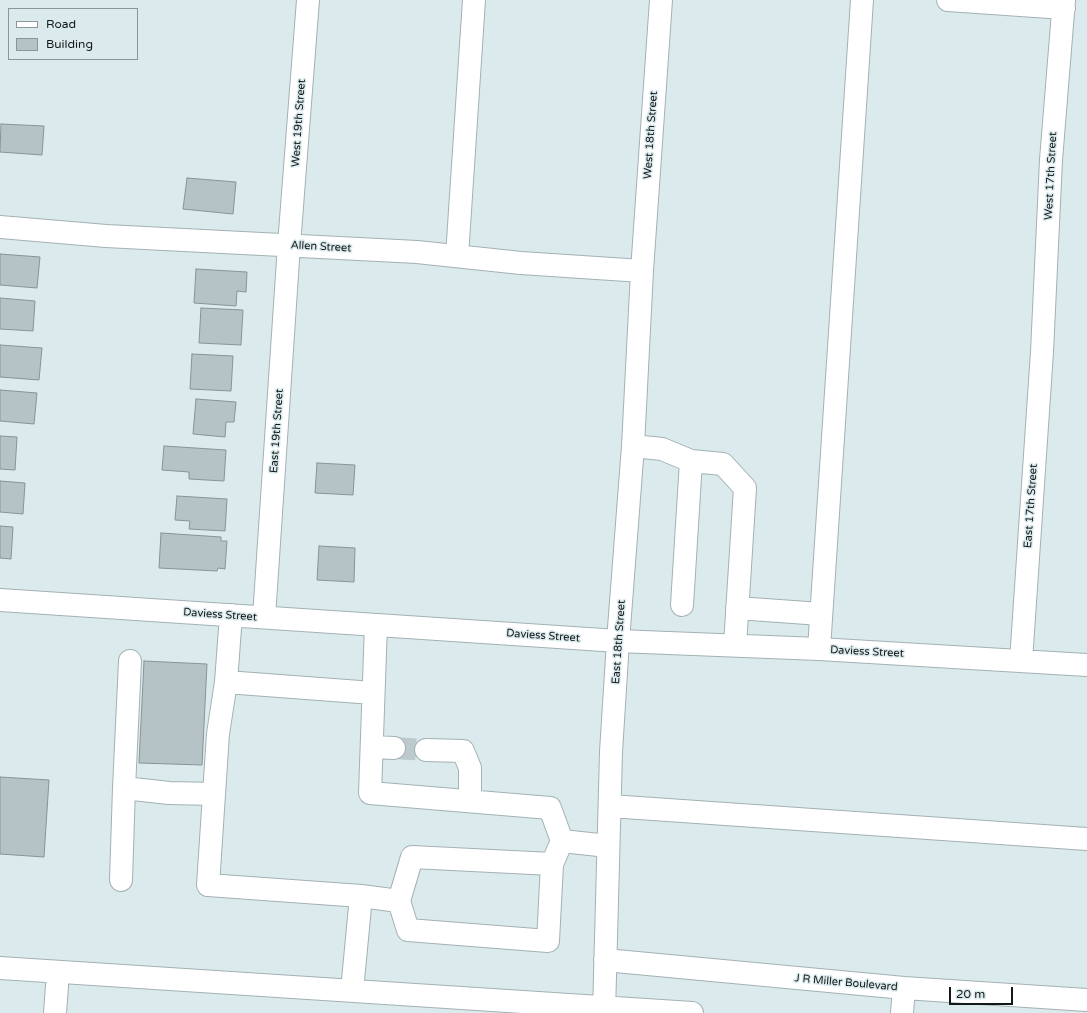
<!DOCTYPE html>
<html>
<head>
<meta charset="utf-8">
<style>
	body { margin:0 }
	#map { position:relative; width:1087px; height:1013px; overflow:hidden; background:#dbeaed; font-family:"Varela Round",sans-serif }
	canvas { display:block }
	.legend { position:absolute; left:8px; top:8px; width:130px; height:52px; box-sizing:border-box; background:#dbeaed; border:1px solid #8b9698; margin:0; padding:5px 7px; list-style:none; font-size:12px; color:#131819 }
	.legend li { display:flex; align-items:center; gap:8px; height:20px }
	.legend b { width:20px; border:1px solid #8b9698 }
	.scale { position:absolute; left:949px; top:987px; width:64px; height:18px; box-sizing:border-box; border:2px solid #131819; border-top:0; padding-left:5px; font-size:12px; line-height:14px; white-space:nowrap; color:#131819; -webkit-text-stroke:3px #dbeaed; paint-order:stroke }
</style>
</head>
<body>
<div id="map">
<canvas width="1087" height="1013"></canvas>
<ul class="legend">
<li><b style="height:5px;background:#fff"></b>Road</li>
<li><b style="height:11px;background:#b5c3c7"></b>Building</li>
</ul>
<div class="scale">20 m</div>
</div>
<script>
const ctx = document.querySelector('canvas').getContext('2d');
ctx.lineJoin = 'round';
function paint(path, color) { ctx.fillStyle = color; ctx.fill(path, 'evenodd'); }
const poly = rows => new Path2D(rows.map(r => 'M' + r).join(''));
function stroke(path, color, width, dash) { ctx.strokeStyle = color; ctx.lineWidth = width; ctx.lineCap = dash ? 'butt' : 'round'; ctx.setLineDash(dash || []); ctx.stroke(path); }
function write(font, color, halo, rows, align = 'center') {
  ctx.font = font + ' "Varela Round",sans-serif'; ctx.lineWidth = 3; ctx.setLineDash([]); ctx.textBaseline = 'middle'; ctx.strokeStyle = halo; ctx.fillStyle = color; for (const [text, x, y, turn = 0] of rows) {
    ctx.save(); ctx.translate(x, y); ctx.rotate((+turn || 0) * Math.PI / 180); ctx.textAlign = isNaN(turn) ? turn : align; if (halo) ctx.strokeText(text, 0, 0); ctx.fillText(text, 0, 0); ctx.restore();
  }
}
const building = poly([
	[1,124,44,126,42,155,0,152,1,124],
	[187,178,236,182,233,214,183,209,187,178],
	[0,254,40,257,37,288,0,285,0,254],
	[196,269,247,272,246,292,237,291,236,306,194,303,196,269],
	[0,298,35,301,33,331,0,329,0,298],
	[201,308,243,310,241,345,199,343,201,308],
	[0,345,42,348,39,380,0,377,0,345],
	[192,354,233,356,231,391,190,389,192,354],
	[0,390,37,393,34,424,0,421,0,390],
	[196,399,236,402,234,422,226,422,225,437,193,434,196,399],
	[0,436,17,437,15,470,0,469,0,436],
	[164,446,226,450,224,481,189,479,189,472,162,470,164,446],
	[317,463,355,465,353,495,315,493,317,463],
	[0,481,25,483,23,514,0,512,0,481],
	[177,496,227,499,225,531,189,529,190,521,175,520,177,496],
	[0,526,13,527,11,559,0,558,0,526],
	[161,533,221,537,221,541,227,541,225,569,218,568,217,571,159,568,161,533],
	[319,546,355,548,354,582,317,580,319,546],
	[144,661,207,664,202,765,139,763,144,661],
	[0,777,49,780,44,857,0,854,0,777]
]);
const minorTunnel = poly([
	[394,748,426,750]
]);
const minor = poly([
	[948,0,1064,8],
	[0,227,106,236,417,252,521,263,642,271],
	[457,256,474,0],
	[633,446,662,449,691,461,723,464,745,488,735,645],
	[0,600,618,641,819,649,1087,665],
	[682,605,691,461],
	[737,608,821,614],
	[231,615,226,682,373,693],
	[264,617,289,245,308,0],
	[376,625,370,793,550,808,562,841,608,846],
	[819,649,862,0],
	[130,661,124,788,169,793,214,794],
	[1021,661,1042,352,1051,160,1064,0],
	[226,682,218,734,208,885,361,896,352,991],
	[372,747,394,748],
	[426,750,463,751,470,768,470,801],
	[610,806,1087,839],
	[121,880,124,788],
	[361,896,399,901,408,930,548,941,552,864,562,841],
	[399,901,412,857,552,864],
	[605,960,904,988,1087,1000],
	[0,968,692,1013],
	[55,1013,58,972],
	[604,1013,611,752,618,641,633,446,642,271,661,0],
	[902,1013,904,988]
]);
const streetNames = [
	["West 19th Street",299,123,-86],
	["West 18th Street",651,135,-86],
	["West 17th Street",1051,176,-87],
	["Allen Street",321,247,3],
	["East 19th Street",277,431,-86],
	["East 17th Street",1031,506,-86],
	["Daviess Street",220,615,4],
	["Daviess Street",543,636,4],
	["East 18th Street",619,642,-86],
	["Daviess Street",867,652,3],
	["J R Miller Boulevard",846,983,5]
];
paint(building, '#b5c3c7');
stroke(building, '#879497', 1);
stroke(minorTunnel, '#bdcacd', 22, [22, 11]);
stroke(minor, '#a3b1b4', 24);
stroke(minor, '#fff', 22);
write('11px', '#131819', '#dbeaed', streetNames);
</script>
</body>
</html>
